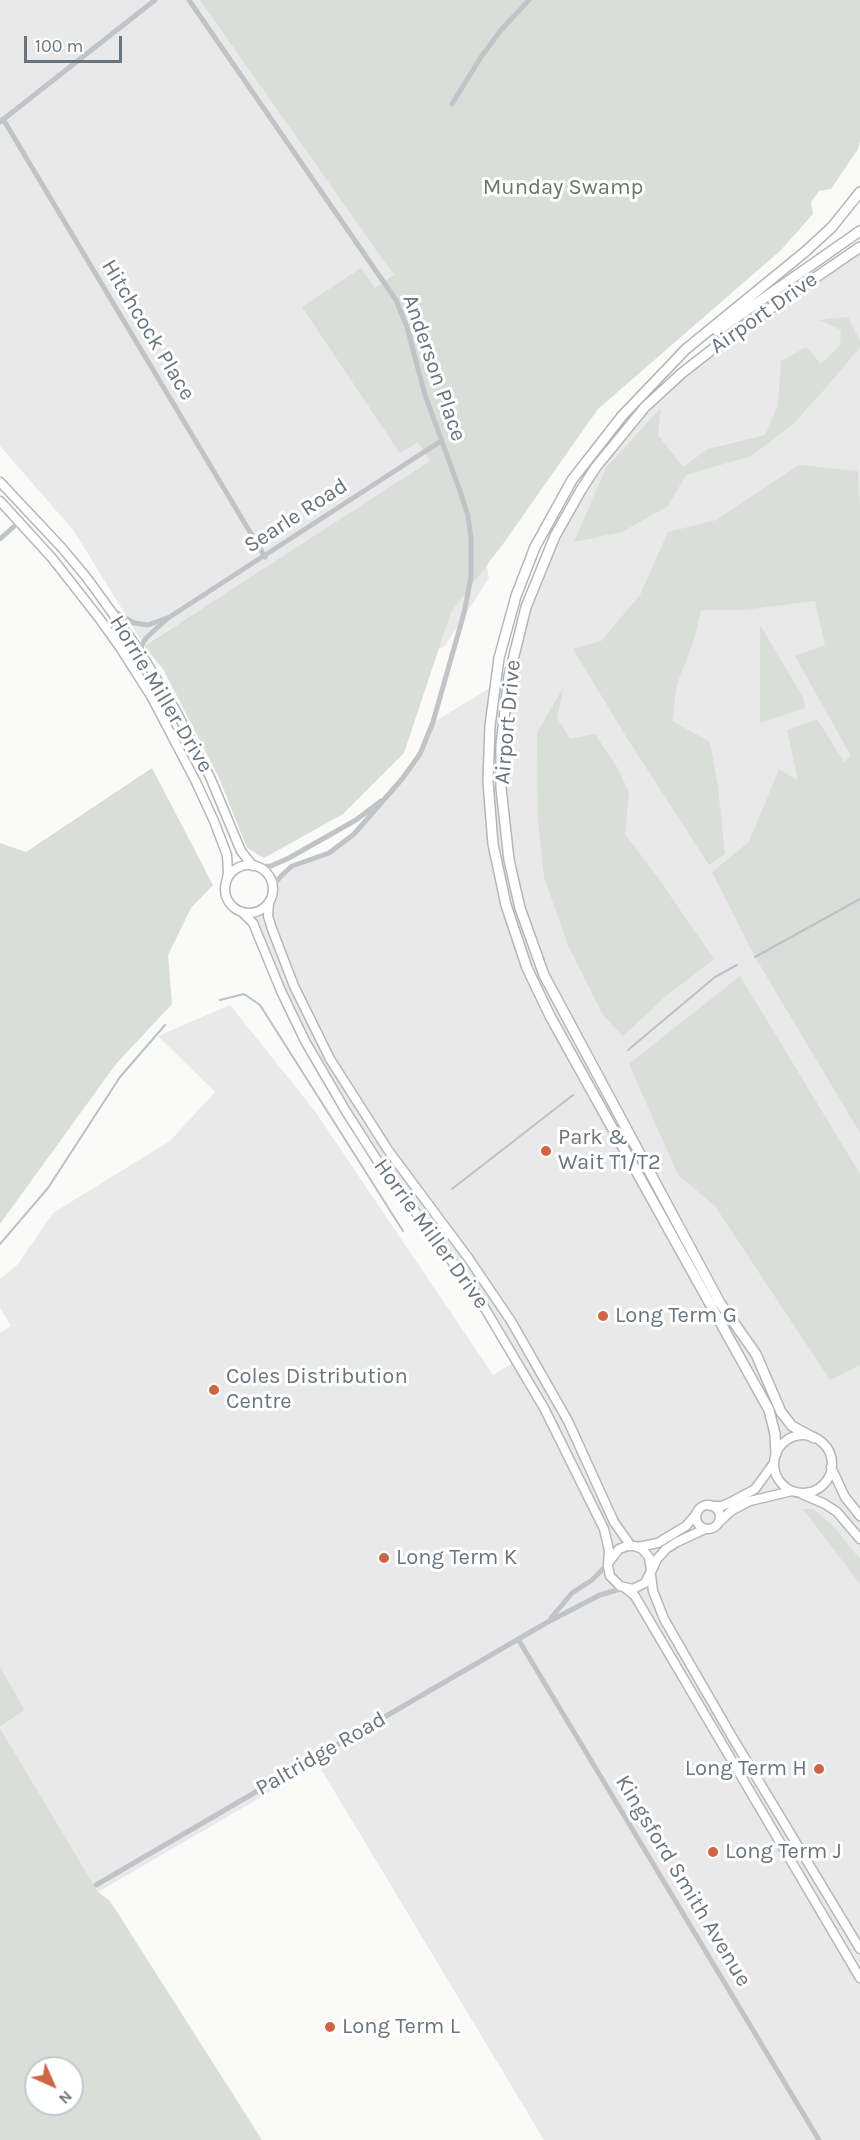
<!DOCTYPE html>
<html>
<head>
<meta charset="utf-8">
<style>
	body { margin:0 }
	#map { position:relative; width:860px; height:2140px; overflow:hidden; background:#fafaf8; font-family:Karla,sans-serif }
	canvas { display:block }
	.north { position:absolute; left:24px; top:2056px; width:60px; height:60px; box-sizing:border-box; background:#fff; border:2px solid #c3c8cc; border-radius:50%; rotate:135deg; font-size:16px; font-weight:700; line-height:24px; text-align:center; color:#68757f }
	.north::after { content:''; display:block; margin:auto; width:21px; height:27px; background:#cf6543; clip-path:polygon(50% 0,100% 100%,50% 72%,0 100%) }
	.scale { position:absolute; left:24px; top:36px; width:98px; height:27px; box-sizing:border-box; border:3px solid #68757f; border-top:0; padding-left:8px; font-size:18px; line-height:21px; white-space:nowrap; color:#68757f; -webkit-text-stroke:4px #fff; paint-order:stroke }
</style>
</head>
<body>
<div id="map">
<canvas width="860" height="2140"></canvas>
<div class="north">N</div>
<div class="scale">100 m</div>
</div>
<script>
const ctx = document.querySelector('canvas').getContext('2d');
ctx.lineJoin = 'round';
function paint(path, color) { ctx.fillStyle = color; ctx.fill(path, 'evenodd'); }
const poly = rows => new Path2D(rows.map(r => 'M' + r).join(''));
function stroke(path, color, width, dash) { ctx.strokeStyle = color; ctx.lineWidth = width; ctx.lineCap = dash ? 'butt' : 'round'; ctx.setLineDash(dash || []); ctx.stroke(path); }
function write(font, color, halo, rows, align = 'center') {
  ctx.font = font + ' Karla,sans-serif'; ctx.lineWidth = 6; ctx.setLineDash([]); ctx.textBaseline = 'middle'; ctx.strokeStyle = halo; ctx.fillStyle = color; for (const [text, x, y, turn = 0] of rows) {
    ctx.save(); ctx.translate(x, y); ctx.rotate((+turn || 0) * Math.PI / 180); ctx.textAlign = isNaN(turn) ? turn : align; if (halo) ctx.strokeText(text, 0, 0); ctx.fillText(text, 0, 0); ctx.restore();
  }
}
const built = poly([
	[0,0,380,0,398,277,481,540,489,578,445,646,352,692,269,566,144,645,74,531,0,446],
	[860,248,860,2140,544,2140,318,1764,98,1892,0,1728,25,1710,0,1667,0,1333,11,1326,0,1308,0,1279,18,1264,53,1213,170,1141,215,1092,158,1036,230,1005,314,1110,493,1375,513,1363,473,1300,347,1124,309,1060,276,993,255,937,242,912,257,911,264,907,271,895,272,888,292,867,320,856,346,841,411,767,434,722,509,676,526,607,581,490,664,388]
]);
const green = poly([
	[200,0,860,0,860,141,858,149,831,189,819,191,811,202,813,214,780,251,598,409,503,544,451,612,404,753,343,814,264,858,247,848,220,780,163,669,144,646,430,461,418,442,400,453,302,307,361,268,375,288,394,275],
	[848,317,860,341,860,347,824,390,792,425,751,456,686,475,668,506,622,532,574,542,606,468,661,408,658,435,683,467,708,449,765,435,778,406,781,361,806,347,821,364,840,345,841,330,819,320],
	[799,465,858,471,860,507,860,1133,755,957,712,872,749,842,779,769,798,781,787,730,817,719,844,762,851,756,795,656,825,645,815,601,744,610,701,610,693,643,677,684,672,721,710,742,718,787,725,854,709,865,627,738,573,649,601,641,640,595,668,532,716,520],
	[760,625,803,697,805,708,760,723],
	[564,686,557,718,570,739,595,734,618,769,629,792,625,834,658,878,714,959,666,996,623,1036,603,1015,568,945,544,877,538,819,537,733],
	[152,768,213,885,191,908,168,955,172,1004,116,1064,0,1224,0,843,26,852],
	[740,976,860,1174,860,1365,830,1380,715,1206,678,1175,629,1064],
	[803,1509,813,1509,833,1526,860,1559,860,1584],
	[0,1667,25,1710,0,1727],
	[0,1728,98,1892,110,1901,262,2140,0,2140],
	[36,2068,72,2068,72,2104,36,2104]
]);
const stream = poly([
	[755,957,860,899],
	[220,1000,244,994,260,1005,403,1231],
	[628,1050,715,977,737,965],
	[452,1189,573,1095],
	[0,1244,48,1188,120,1077,165,1025]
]);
const minor = poly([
	[189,0,396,300,407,327,425,395,460,491,468,516,471,538,471,577,464,613,433,722,420,754,402,779,354,834,329,853,292,866,282,875,272,887],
	[452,104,481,57,501,30,529,0],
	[3,119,265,557],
	[0,122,155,0],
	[0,539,19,522],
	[112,610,134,623,148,625,167,618],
	[139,650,146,638,168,618,441,441],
	[259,867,271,866,289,858,356,820,381,801],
	[551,1618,572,1593,592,1580,609,1563],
	[518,1639,819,2140],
	[96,1885,546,1623,600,1595,624,1588]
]);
const primary = poly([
	[0,482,62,548,87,578,139,650,176,711,210,777,241,851,253,866],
	[0,501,52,558,99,618,121,649,151,696,196,782,214,821,227,855,228,873,226,883],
	'225 889a24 24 0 1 1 48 0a24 24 0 1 1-48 0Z',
	[269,902,268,916,272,929,294,986,330,1059,388,1150,469,1259,511,1321,568,1421,614,1522,631,1546],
	[242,912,253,923,281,991,305,1041,347,1113,377,1160,477,1295,544,1408,604,1529,609,1550,608,1566,610,1576,620,1586,633,1589,645,1583,651,1571,649,1557,642,1549,635,1546,627,1546,619,1549,609,1562],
	'774 1464a29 29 0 1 1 58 0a29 29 0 1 1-58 0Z',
	[831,1467,845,1497,860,1516],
	[802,1494,825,1504,837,1512,860,1539],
	'696 1517a12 12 0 1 1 24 0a12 12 0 1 1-24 0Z',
	[711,1506,722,1506,731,1502,755,1489,774,1463],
	[718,1523,731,1511,750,1501,792,1491],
	[638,1547,658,1543,666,1538,686,1526,697,1513],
	[652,1570,657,1559,666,1549,677,1542,705,1529],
	[651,1575,653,1591,664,1619,731,1735,860,1949],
	[625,1588,635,1596,642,1608,860,1978]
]);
const motorway = poly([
	[717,331,860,231],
	[814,1438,792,1426,781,1412,756,1354,720,1303,544,975,520,908,509,860,501,788,501,745,509,676,526,607,555,536,581,490,596,467,645,407,682,373,723,341,860,247],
	[776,1454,775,1434,769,1410,550,1016,527,968,506,905,493,844,488,782,490,726,499,658,516,596,535,547,572,480,622,416,686,349,806,251,832,227,860,192]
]);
const markers = [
	[546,1151,6,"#cf6543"],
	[603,1316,6,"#cf6543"],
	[214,1390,6,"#cf6543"],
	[384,1558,6,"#cf6543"],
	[819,1769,6,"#cf6543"],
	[713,1852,6,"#cf6543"],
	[330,2027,6,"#cf6543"]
];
const parkNames = [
	["Munday Swamp",563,188]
];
const streetNames = [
	["Airport Drive",764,313,-35],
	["Hitchcock Place",148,330,59],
	["Anderson Place",434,368,71],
	["Searle Road",296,516,-33],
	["Horrie Miller Drive",161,694,59],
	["Airport Drive",508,722,-85],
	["Horrie Miller Drive",431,1234,54],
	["Paltridge Road",321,1754,-30],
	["Kingsford Smith Avenue",683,1881,59]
];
const poiNames = [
	["Park &",558,1138],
	["Wait T1/T2",558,1163],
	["Long Term G",615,1316],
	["Coles Distribution",226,1377],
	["Centre",226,1402],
	["Long Term K",396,1558],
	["Long Term H",807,1769,"right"],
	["Long Term J",725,1852],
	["Long Term L",342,2027]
];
paint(built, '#e8e9e8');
paint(green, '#daded8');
stroke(stream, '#b9c2c7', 2);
stroke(primary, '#b4b8bb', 11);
stroke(motorway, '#b4b7ba', 12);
stroke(minor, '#c0c4c7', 5);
stroke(primary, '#fff', 8);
stroke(motorway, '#fff', 9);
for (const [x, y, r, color] of markers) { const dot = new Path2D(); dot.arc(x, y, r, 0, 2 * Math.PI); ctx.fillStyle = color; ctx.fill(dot); stroke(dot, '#fff', 2); }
write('22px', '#697866', '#fff', parkNames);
write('22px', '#68757f', '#fff', streetNames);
write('22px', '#68757f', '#fff', poiNames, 'left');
</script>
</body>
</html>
